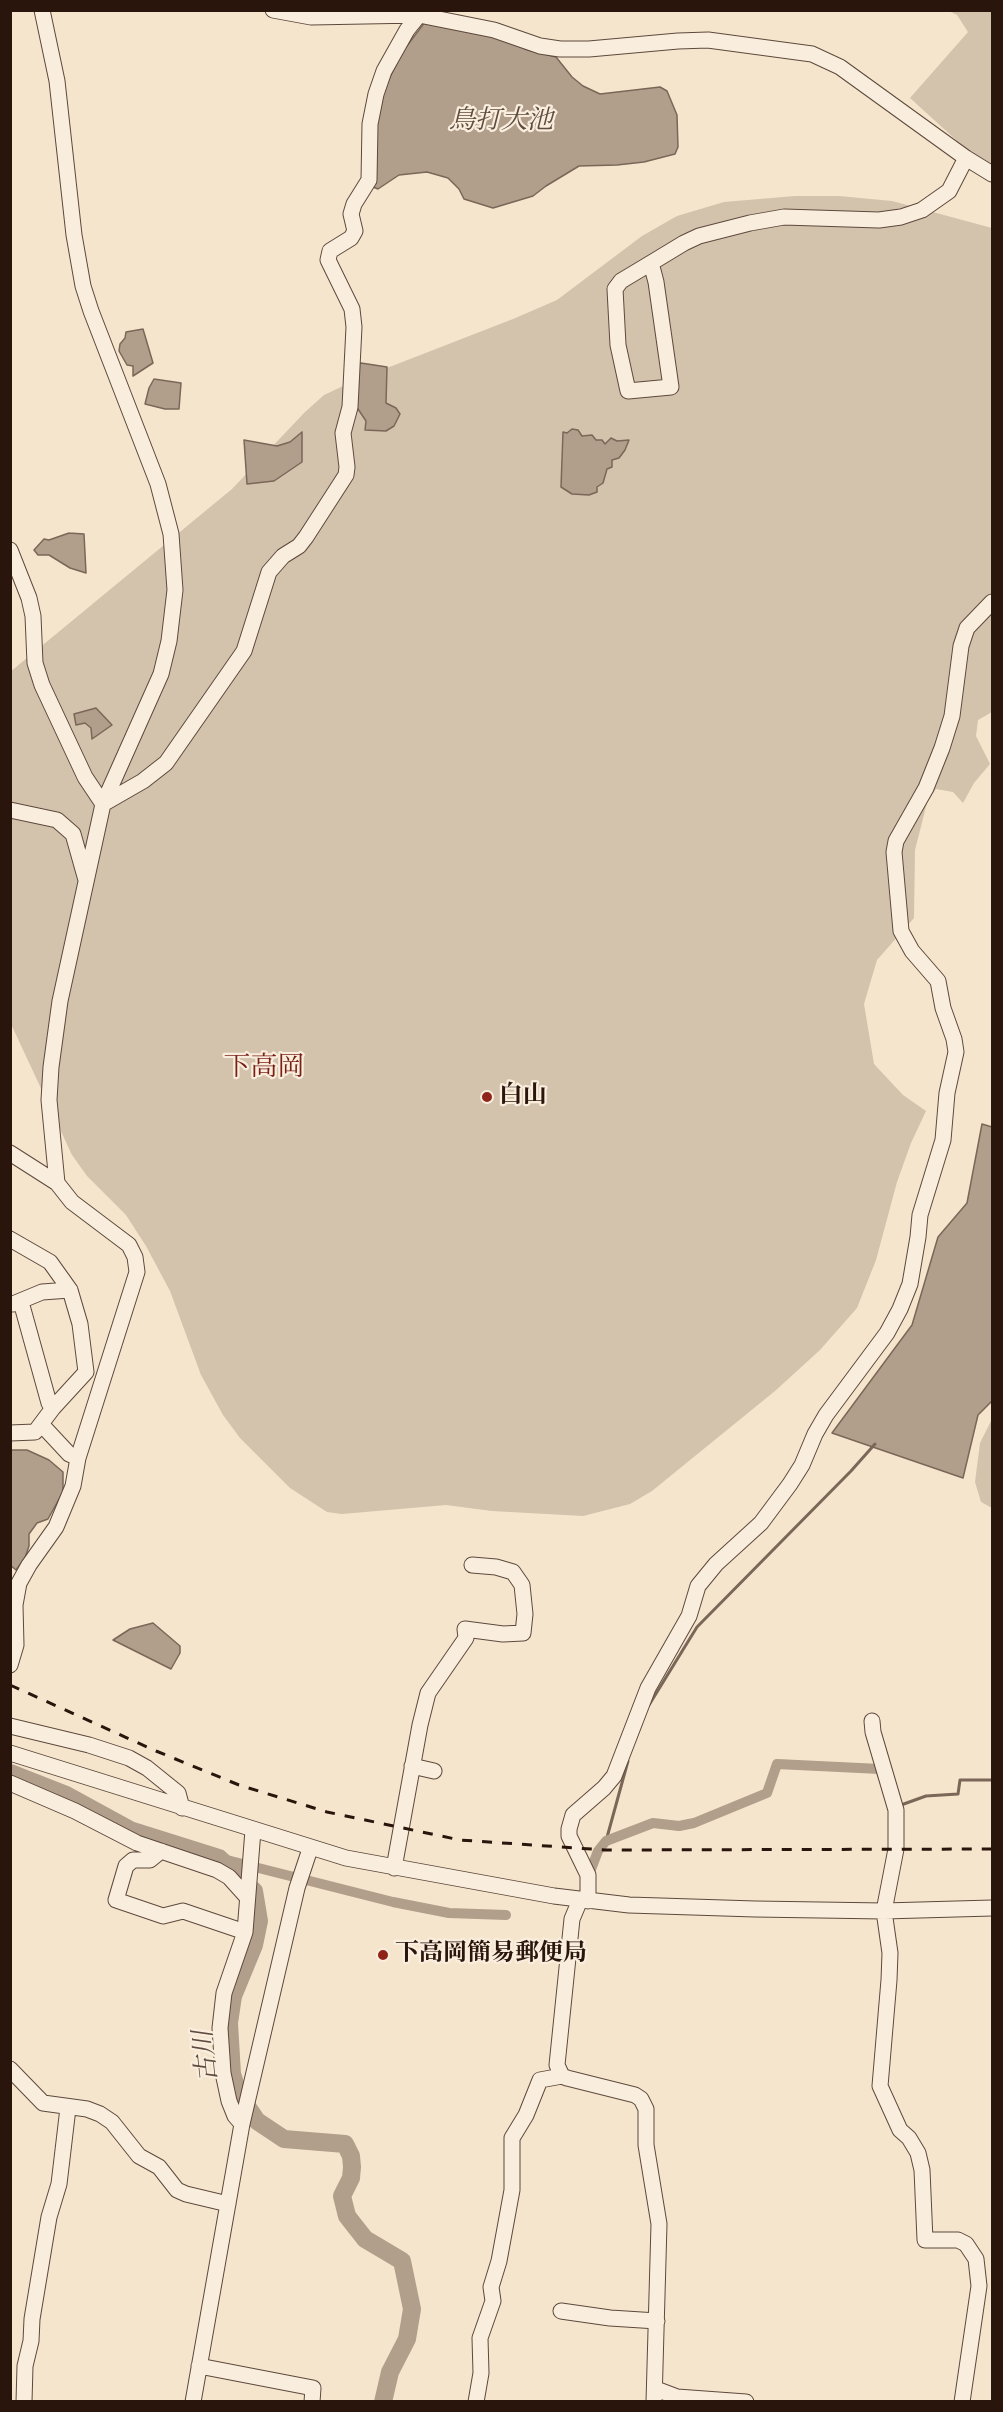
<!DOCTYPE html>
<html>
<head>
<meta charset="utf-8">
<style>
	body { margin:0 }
	#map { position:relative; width:1003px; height:2412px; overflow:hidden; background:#f6e5cd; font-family:"IM FELL English",serif }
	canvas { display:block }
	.frame { position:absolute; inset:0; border:12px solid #2a150c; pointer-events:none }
</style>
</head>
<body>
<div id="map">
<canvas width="1003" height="2412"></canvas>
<div class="frame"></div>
</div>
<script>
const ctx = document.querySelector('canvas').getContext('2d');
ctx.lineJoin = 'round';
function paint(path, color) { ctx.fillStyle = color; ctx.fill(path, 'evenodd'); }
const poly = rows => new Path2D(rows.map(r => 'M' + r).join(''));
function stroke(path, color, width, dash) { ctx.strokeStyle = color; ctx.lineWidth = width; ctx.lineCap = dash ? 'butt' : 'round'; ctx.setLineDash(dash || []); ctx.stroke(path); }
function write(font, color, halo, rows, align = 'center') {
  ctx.font = font + ' "IM FELL English","Noto Serif JP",serif'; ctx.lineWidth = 4.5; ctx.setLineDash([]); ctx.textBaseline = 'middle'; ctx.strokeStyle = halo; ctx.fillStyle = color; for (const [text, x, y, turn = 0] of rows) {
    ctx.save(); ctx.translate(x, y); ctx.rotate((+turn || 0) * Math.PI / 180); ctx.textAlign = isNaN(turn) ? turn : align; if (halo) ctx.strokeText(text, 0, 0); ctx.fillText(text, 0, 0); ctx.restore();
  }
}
const green = poly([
	[949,11,992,11,992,164,966,149,910,98,968,32,957,15],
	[795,196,839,196,892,201,992,228,992,712,978,720,976,736,990,764,974,783,963,803,953,792,936,789,927,803,915,850,914,918,877,960,864,1004,874,1064,903,1095,926,1111,911,1143,897,1182,876,1260,857,1308,820,1350,775,1391,652,1491,630,1504,583,1516,492,1511,446,1505,342,1514,327,1512,290,1488,240,1438,223,1415,201,1375,170,1291,146,1246,126,1215,87,1176,72,1155,11,1024,10,672,232,489,305,412,324,395,356,380,513,319,557,300,642,236,677,216,724,202],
	[992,1419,992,1508,981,1502,975,1482,980,1443]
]);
const water = poly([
	[425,22,491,34,528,50,556,57,572,77,583,86,600,94,660,87,667,91,677,115,678,147,675,154,644,162,617,165,579,166,546,186,533,196,493,208,464,199,459,189,448,178,427,172,399,175,378,189,373,187,376,125,384,89,403,51,425,22],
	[143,329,153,363,133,376,133,366,127,365,119,351,120,344,125,338,126,332,143,329],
	[361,363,387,367,386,403,396,408,400,414,394,426,386,431,365,430,366,421,354,403,355,367,361,363],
	[154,379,181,383,179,409,165,409,145,404,149,388,154,379],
	[572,429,578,430,582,436,592,435,596,440,602,440,605,444,611,438,617,441,629,440,625,450,619,458,612,460,612,467,607,469,603,483,597,487,597,492,589,495,572,494,561,487,563,432,567,433,572,429],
	[302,432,302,462,274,481,247,484,244,440,277,446,290,442,302,432],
	[69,533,84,534,86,573,70,568,49,555,38,555,34,550,44,539,49,540,69,533],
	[96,708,112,725,92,739,91,728,85,723,76,725,74,714,96,708],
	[982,1124,992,1127,992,1401,978,1415,963,1478,832,1433,912,1325,938,1237,967,1203,982,1124],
	[10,1450,27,1450,49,1460,63,1472,63,1492,48,1519,37,1523,29,1534,29,1546,25,1558,16,1570,10,1565,10,1450],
	[153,1623,180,1646,180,1653,171,1669,113,1640,130,1629,153,1623]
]);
const stream = poly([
	[649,1705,697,1627,851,1471,875,1444],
	[901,1805,926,1796,958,1794,960,1780,992,1780],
	[606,1841,628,1761]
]);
const canal = poly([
	[219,1858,393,1902,449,1913,506,1915],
	[590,1872,598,1851,606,1841,653,1823,679,1826,694,1823,767,1793,777,1764,880,1769,883,1778]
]);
const river = poly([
	[10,1773,66,1795,130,1830,219,1858,254,1891,259,1921,254,1945,233,1996,229,2023,232,2074,238,2093,257,2121,284,2139,345,2144,351,2156,352,2167,351,2178,342,2196,347,2216,365,2239,402,2261,412,2309,407,2339,390,2372,383,2402]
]);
const minor = poly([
	[273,10,311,17,419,15,494,30,540,46,560,49,589,49,678,41,708,40,812,54,840,67,966,158,992,174],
	[651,263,656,282,671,387,628,391,618,345,615,289,621,281,651,263,684,243,699,236,750,223,784,217,879,220,901,217,922,210,949,191,966,158],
	[10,550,29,598,33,616,35,663,42,685,85,777,103,804],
	[103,804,143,781,166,763,244,651,269,572,283,556,299,546,306,537,346,475,347,467,343,433,350,407,354,327,352,309,328,260,330,251,351,238,355,231,351,214,354,204,369,180,370,124,376,94,384,71,407,30,419,15],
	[10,810,57,820,73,834,86,880],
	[10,1153,57,1183],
	[10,1239,50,1262,70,1290,80,1324,86,1372,53,1408,35,1432,10,1433],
	[21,1302,49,1403,53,1408],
	[13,1304,42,1292,70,1290],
	[42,1425,69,1454,78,1458],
	[10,1665,16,1645,15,1605,19,1583,29,1565,56,1527,73,1486,78,1458,137,1272,135,1257,129,1245,72,1202,57,1183,49,1100,51,1067,60,1001,103,804,161,674,169,641,175,590,171,534,158,484,91,311,83,286,74,235,57,81,42,10],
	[872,1721,873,1732,896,1810,896,1849,884,1911,890,1953,889,1980,880,2086,900,2130,909,2138,918,2153,922,2170,925,2240,958,2240,966,2244,976,2259,979,2286,962,2402],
	[10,1726,89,1745,129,1758,147,1768,178,1793,182,1808],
	[10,1753,346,1858,554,1896,629,1905,755,1909,884,1911,992,1908],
	[412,1766,434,1771],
	[10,1783,75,1811,137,1843,217,1870,229,1877,247,1897],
	[161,1851,150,1860,133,1860,126,1866,116,1900,163,1916,183,1911,245,1932],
	[394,1868,420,1725,428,1693,466,1638,465,1629,503,1634,523,1633,525,1614,522,1585,513,1572,496,1567,472,1565],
	[580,1900,572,1919,557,2065,562,2076,567,2078,635,2095,641,2099,646,2109,646,2145,659,2224,654,2402],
	[588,1901,588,1875,569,1836,569,1829,573,1815,604,1788,614,1776,648,1688,689,1616,698,1586,716,1564,761,1523,790,1484,802,1465,815,1434,826,1415,887,1333,900,1309,910,1284,918,1237,920,1215,943,1140,947,1093,956,1052,954,1039,943,1008,938,981,912,951,901,931,894,852,896,841,926,788,942,748,952,716,961,646,967,628,992,602],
	[10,2069,43,2103,87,2109,100,2114,112,2122,139,2156,159,2167,177,2190,186,2194,228,2204],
	[242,2124,235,2116,229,2101,223,2073,220,2028,224,1993,245,1932,253,1830],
	[561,2311,610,2318,657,2321],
	[199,2366,313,2388,312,2402],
	[656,2389,677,2397,746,2402],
	[24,2402,25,2366,31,2341,32,2319,49,2217,59,2184,68,2108],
	[193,2402,242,2124,297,1888,310,1849],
	[476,2402,481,2373,480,2338,493,2301,491,2287,499,2261,512,2190,512,2138,526,2115,540,2080,562,2076]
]);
const rail = poly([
	[10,1685,156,1751,239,1785,327,1812,460,1840,605,1850,992,1849]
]);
const markers = [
	[487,1097,6,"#8f2418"],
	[383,1955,6,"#8f2418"]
];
const poiNames = [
	["白山",499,1097],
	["下高岡簡易郵便局",395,1955]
];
const waterNames = [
	["鳥打大池",501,123],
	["古川",208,2056,-96]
];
const quarterNames = [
	["下高岡",264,1069]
];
paint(green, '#d3c2ac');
paint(water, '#b19e8b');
stroke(water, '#7b6758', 1.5);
stroke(stream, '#7b6758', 3);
stroke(canal, '#b19e8b', 10);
stroke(river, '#b19e8b', 18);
stroke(minor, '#5d493c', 17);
stroke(minor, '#f9eede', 15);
stroke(rail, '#2a150c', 3, [10, 10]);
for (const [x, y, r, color] of markers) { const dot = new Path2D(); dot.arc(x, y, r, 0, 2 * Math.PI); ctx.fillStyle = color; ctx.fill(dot); stroke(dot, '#f9eede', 2); }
write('bold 24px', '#2a150c', '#f9eede', poiNames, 'left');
write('italic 26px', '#604c3f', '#f9eede', waterNames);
write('27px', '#7a1f14', '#f9eede', quarterNames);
</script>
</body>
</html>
